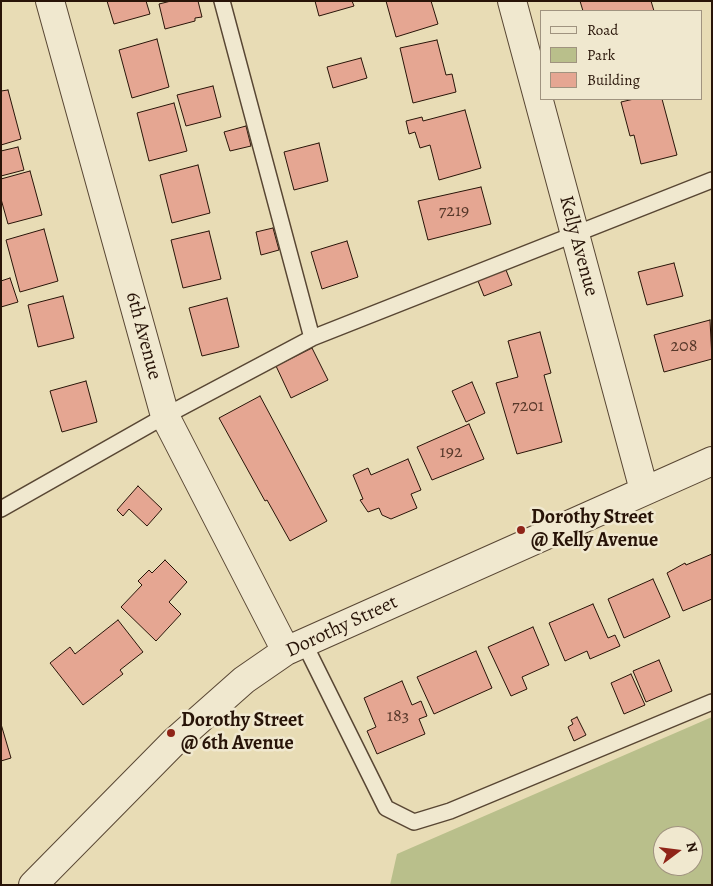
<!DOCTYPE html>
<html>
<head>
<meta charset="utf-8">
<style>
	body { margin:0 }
	#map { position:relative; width:713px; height:886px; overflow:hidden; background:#e8dcb5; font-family:Alegreya,serif }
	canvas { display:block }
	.frame { position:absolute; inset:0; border:2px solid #281408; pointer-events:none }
	.legend { position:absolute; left:540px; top:10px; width:162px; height:90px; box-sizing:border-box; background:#f0e8cf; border:1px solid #a0937f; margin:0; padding:6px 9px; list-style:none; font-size:15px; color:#281408 }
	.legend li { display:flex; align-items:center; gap:10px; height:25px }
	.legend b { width:25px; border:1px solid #a0937f }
	.north { position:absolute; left:653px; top:826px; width:50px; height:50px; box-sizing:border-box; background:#f0e8cf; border:1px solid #a0937f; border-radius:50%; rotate:75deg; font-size:14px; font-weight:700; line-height:20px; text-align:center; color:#281408 }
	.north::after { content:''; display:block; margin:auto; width:18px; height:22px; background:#8f2418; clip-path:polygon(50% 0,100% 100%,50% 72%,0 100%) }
</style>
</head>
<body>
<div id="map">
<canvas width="713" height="886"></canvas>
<div class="frame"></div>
<ul class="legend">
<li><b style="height:6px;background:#f0e8cf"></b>Road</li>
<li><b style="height:14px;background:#b9bf8b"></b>Park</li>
<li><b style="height:14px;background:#e5a692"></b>Building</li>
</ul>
<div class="north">N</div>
</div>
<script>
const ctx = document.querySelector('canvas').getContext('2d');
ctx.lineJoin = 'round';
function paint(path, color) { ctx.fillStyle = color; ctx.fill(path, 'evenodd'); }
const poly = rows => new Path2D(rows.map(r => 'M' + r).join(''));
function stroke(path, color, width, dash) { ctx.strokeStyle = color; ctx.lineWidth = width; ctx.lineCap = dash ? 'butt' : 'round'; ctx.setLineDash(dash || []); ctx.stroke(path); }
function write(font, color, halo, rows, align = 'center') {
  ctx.font = font + ' Alegreya,serif'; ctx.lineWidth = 5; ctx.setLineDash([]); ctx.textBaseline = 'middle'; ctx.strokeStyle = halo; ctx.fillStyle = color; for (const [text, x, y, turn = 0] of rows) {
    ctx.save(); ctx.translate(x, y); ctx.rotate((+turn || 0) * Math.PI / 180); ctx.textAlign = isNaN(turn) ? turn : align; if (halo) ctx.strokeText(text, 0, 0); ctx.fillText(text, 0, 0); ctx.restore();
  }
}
const green = poly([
	[712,717,712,885,390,885,397,854],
	[663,836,693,836,693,866,663,866]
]);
const building = poly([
	[107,1,146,1,150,14,114,24,107,1],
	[171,1,198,1,202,17,195,18,195,21,165,29,159,4,171,1],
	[315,1,352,1,354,6,319,16,315,1],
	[386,1,431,1,438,24,396,37,386,1],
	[580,1,651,1,654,11,583,11,580,1],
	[157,39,169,87,132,98,119,50,157,39],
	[437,40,446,75,452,74,456,92,413,103,400,48,437,40],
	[361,58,367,78,333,88,327,67,361,58],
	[213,86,221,117,186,126,177,95,213,86],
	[8,90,21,139,1,145,1,91,8,90],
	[634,99,662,99,677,155,641,164,634,135,630,136,621,102,634,99],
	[174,103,187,151,149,161,137,113,174,103],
	[465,110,481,168,439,180,430,145,420,148,415,132,409,134,406,121,422,117,423,121,465,110],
	[246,126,251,146,230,151,224,132,246,126],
	[319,143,328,181,294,190,284,152,319,143],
	[18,147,24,170,1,176,1,151,18,147],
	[198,165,210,213,172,223,160,175,198,165],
	[30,171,42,215,8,224,1,199,1,179,30,171],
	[481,187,491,224,428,240,418,201,481,187],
	[273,228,279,250,261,255,256,232,273,228],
	[44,229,58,281,20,292,6,240,44,229],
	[209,231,221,279,183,288,171,240,209,231],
	[347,241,358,277,322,289,311,252,347,241],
	[674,263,683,296,647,305,638,272,674,263],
	[504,265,512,285,484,296,476,276,504,265],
	[10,278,18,302,1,307,1,281,10,278],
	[63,296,74,338,38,347,28,305,63,296],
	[227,298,239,347,202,356,189,308,227,298],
	[710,320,712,359,664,372,654,335,710,320],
	[540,332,551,373,544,375,562,442,517,454,496,383,518,377,508,341,540,332],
	[312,348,328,380,291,398,276,366,312,348],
	[86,381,97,422,62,432,50,391,86,381],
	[472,382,485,413,466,422,452,391,472,382],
	[260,396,327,521,290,541,267,500,265,501,219,418,260,396],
	[469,424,484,459,432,480,417,447,469,424],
	[408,459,421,490,411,494,417,508,391,519,382,515,379,508,368,512,360,500,363,499,353,475,368,468,371,475,408,459],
	[138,486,162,509,147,526,129,509,123,516,117,510,138,486],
	[712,554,712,599,683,611,667,573,685,563,686,565,712,554],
	[165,560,187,582,169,602,181,614,156,641,121,607,142,585,138,581,149,570,152,573,165,560],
	[653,579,670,617,624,638,608,599,653,579],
	[593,604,608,638,615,635,620,646,590,659,587,651,565,661,549,623,593,604],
	[118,620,143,652,120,670,123,674,83,705,50,663,70,647,75,654,118,620],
	[533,627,549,665,522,677,527,689,511,696,488,647,533,627],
	[476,651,492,688,434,714,417,677,476,651],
	[659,660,672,691,646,702,633,671,659,660],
	[631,674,645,705,624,714,611,683,631,674],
	[402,681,412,705,421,701,427,716,419,719,425,734,377,754,367,731,376,727,364,698,402,681],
	[577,717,586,735,574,741,568,727,573,724,571,720,577,717],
	[1,724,11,758,1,761,1,724]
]);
const lane = poly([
	[222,1,312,338],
	[1,509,165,416,312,338,712,180],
	[304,643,386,808,414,822,450,811,712,702]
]);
const street = poly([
	[50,1,165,416,286,651],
	[512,1,644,490],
	[33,885,174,742,244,680,286,651,712,461]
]);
const markers = [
	[521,530,5,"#8f2418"],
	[171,733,5,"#8f2418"]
];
const numberNames = [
	["7219",454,212],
	["208",684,347],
	["7201",528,407],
	["192",451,453],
	["183",398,717]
];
const streetNames = [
	["Kelly Avenue",578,246,75],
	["6th Avenue",143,336,75],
	["Dorothy Street",342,627,-25]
];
const poiNames = [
	["Dorothy Street",531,518],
	["@ Kelly Avenue",531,541],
	["Dorothy Street",181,721],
	["@ 6th Avenue",181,744]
];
paint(green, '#b9bf8b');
paint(building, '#e5a692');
stroke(building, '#281408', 1);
stroke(lane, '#584633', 18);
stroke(street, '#584633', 30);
stroke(lane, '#f0e8cf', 15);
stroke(street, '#f0e8cf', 28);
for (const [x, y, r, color] of markers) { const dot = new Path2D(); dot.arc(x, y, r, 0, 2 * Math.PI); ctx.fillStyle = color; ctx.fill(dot); stroke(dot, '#f0e8cf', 2); }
write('18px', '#57382a', null, numberNames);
write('20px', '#281408', '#f0e8cf', streetNames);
write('bold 20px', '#281408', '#f0e8cf', poiNames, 'left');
</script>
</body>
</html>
